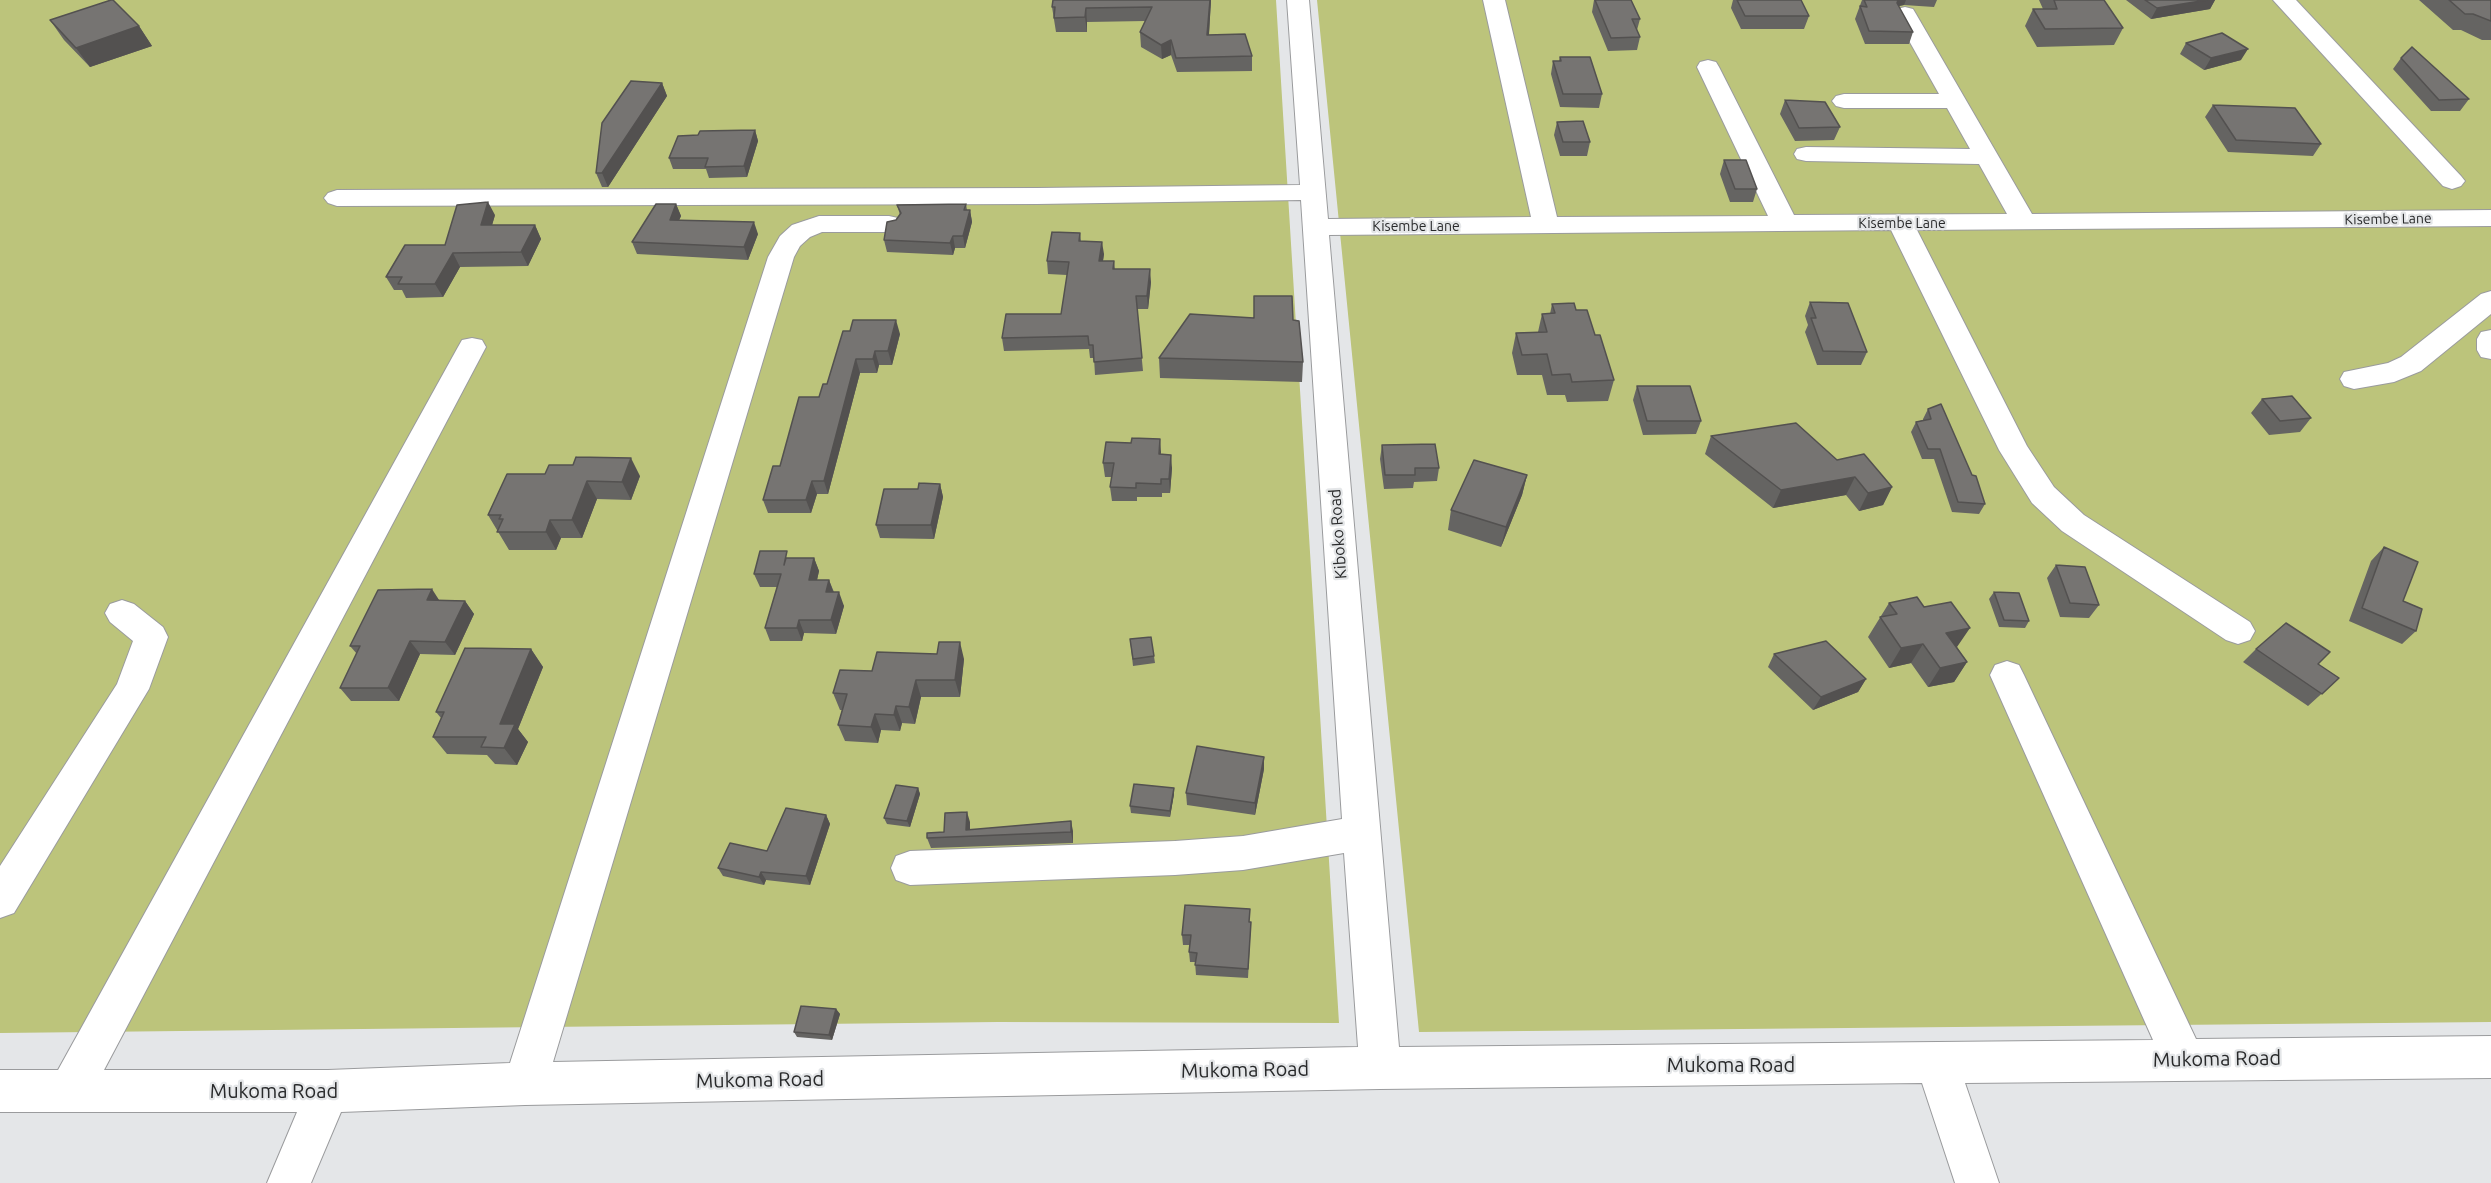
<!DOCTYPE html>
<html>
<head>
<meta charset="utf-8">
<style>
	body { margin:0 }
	canvas { display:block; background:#e4e6e8 }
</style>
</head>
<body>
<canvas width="2491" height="1183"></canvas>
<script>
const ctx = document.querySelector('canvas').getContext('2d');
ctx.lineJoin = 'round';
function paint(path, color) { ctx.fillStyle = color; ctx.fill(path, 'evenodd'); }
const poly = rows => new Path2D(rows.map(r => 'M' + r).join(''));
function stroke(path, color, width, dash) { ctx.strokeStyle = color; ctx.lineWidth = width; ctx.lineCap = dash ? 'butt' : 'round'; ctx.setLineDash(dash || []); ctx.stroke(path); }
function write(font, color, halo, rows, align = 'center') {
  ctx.font = font + ' Ubuntu,sans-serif'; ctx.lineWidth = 4.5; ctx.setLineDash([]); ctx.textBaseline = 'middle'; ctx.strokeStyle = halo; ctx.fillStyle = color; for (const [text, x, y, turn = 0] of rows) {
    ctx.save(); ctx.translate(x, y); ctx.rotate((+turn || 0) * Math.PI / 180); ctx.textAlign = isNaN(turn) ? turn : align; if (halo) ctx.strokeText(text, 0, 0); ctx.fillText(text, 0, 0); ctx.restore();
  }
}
const green = poly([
	[0,0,1276,0,1339,1023,998,1022,0,1033],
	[1317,0,2491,0,2491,1022,1419,1032]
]);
const minor = poly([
	[1287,0,1309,0,1328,219,1531,217,1483,0,1505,0,1557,217,1768,216,1697,67,1700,62,1708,60,1716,62,1719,67,1794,215,2007,214,1979,164,1806,161,1797,159,1794,154,1797,149,1806,147,1970,149,1947,108,1844,108,1836,106,1832,101,1836,96,1844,94,1939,94,1894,14,1897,9,1905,7,1913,9,1916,14,2032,214,2491,210,2491,226,1917,230,2027,446,2054,487,2084,515,2250,622,2255,631,2250,640,2238,644,2226,640,2062,531,2032,503,1999,450,1891,230,1329,235,1399,1047,2153,1040,1990,675,1995,665,2007,661,2019,665,2024,675,2196,1039,2491,1036,2491,1078,1965,1083,1999,1183,1955,1183,1922,1083,1380,1089,525,1105,341,1112,311,1183,267,1183,297,1112,0,1112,0,1070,58,1070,458,347,462,340,472,338,482,340,486,347,104,1070,328,1070,510,1063,768,257,780,236,792,225,819,216,889,216,898,218,902,224,898,230,889,232,822,232,810,237,800,246,794,257,553,1062,1358,1047,1344,853,1243,870,1175,875,910,885,896,880,891,868,896,856,910,851,1175,841,1243,836,1342,819,1301,200,1037,204,337,206,328,203,324,198,328,193,337,190,1037,188,1300,185,1287,0],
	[2273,0,2296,0,2461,176,2465,181,2461,186,2452,189,2443,186,2273,0],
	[2491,291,2491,314,2421,371,2394,382,2354,389,2344,386,2340,379,2344,372,2388,363,2401,357,2481,294,2491,291],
	[2491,330,2491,359,2481,357,2477,350,2477,339,2481,332,2491,330],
	[122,600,134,604,163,627,168,637,149,689,14,913,0,918,0,866,117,684,133,641,110,622,105,613,110,604,122,600]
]);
const wall = poly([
	[1211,0,1209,35,1252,56,1252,71,1177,72,1171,55,1162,59,1141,47,1140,32,1145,21,1087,22,1087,32,1056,32,1052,7],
	[1594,0,1631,0,1640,19,1637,30,1640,37,1637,50,1608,51,1592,12],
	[1733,0,1801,0,1809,16,1804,29,1741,29,1731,8],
	[1862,0,1937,0,1934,7,1904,5,1898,6,1913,32,1909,44,1865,44,1855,19],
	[2039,0,2104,0,2123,28,2114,45,2037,47,2025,26,2033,9,2043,9],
	[2126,0,2215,0,2210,9,2151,19],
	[2419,0,2491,0,2491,40,2482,40,2461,30,2453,30],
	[50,20,139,26,152,46,90,67,64,40],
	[2186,43,2241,60,2204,70,2180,54],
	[1560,57,1602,94,1599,108,1560,107,1551,74,1553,61,1559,61],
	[2401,58,2469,99,2460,111,2431,111,2393,69],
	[662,83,667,96,608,187,602,187,596,173],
	[1785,100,1840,127,1834,140,1795,141,1780,114],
	[2213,105,2321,144,2313,156,2228,152,2205,117],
	[1557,122,1590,142,1587,156,1560,156,1554,135],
	[755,130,758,141,747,177,709,178,706,169,673,169,669,158,698,135],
	[1724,160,1757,189,1753,202,1730,202,1720,174],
	[676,204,681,216,679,220,758,234,748,260,637,254,632,242],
	[966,204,967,210,970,210,972,222,965,248,955,248,953,255,887,252,884,240,900,215,897,205],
	[495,215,492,225,535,225,541,239,528,266,460,267,443,297,406,298,402,290,394,290,386,277,445,245],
	[1080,233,1081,241,1104,254,1103,261,1114,261,1115,269,1151,282,1148,309,1137,309,1143,371,1095,375,1094,358,1090,358,1089,349,1004,351,1002,338,1061,314,1067,275,1048,274,1047,261],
	[1810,302,1867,352,1861,365,1817,365,1805,332,1808,325,1805,316],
	[1552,304,1576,310,1595,335,1614,380,1608,401,1567,402,1565,395,1547,395,1542,375,1517,375,1512,353,1516,333,1538,332,1542,314,1550,314],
	[1293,320,1303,362,1302,382,1160,378,1159,358],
	[850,331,900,334,892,365,879,365,877,373,860,373,828,494,817,494,811,513,768,513,763,500,780,466,827,384],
	[1637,386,1701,421,1696,434,1643,435,1633,400],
	[2262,399,2311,418,2300,432,2269,435,2251,413],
	[1928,409,1985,504,1979,514,1952,512,1934,459,1922,459,1911,432,1916,422,1923,420,1923,419],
	[1711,436,1837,460,1892,487,1883,505,1859,511,1846,495,1773,508,1705,454],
	[1382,445,1439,468,1437,481,1414,482,1413,488,1384,489,1380,459],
	[1161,454,1172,468,1170,493,1162,493,1162,497,1137,497,1137,501,1112,501,1110,487,1112,477,1105,477,1103,463],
	[507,474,640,476,631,500,597,499,582,538,561,538,556,550,509,550,488,515],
	[1527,475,1522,495,1501,547,1448,530,1451,510],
	[940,484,943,497,934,539,880,538,876,525],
	[2384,547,2403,601,2416,631,2402,644,2349,621,2371,561],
	[790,558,814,558,819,571,817,580,829,580,834,592,844,606,836,634,804,633,802,641,770,641,765,628,777,587,760,587,754,574],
	[2056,565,2099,605,2089,618,2060,617,2047,578],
	[1994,592,2029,621,2025,628,1999,627,1989,599],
	[440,600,465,601,474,614,455,655,420,654,399,701,351,701,340,688,357,654,350,646],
	[1889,603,1924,607,1957,647,1967,662,1954,682,1928,687,1911,663,1889,668,1868,637],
	[1151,637,1155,663,1133,666,1130,639],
	[531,649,543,667,518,729,528,742,517,765,495,764,487,755,447,754,433,737,441,718,436,712],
	[2256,649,2330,652,2318,664,2339,678,2308,706,2243,662],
	[1774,654,1866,679,1858,692,1813,710,1768,667],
	[964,659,960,697,921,697,915,724,902,723,900,731,881,730,878,743,845,741,838,725,842,710,840,710,833,693,872,671],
	[1264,769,1255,815,1187,805,1186,793],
	[918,788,920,794,910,827,887,824,884,818],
	[1174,788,1174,794,1170,817,1131,813,1130,806],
	[826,815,830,824,810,885,766,880,764,885,723,876,718,868,767,851],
	[970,822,970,829,1073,831,1073,843,931,848,927,838],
	[1251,922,1248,978,1196,975,1195,962,1190,962,1189,952,1190,945,1183,945,1182,935],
	[836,1009,840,1014,832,1040,797,1037,794,1032]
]);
const shadedWall = poly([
	[1210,0,1211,0,1208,49,1207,35],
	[1893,0,1906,0,1904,5,1890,8],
	[2207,0,2215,0,2210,9,2151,19,2157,8],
	[1086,8,1087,22,1087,32,1085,17],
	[139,26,152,46,90,67,76,48],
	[1171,40,1171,55,1162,59,1161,45],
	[2248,49,2241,60,2204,70,2211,58],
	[662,83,667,96,608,187,602,173],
	[755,130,758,141,747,177,744,166],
	[488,202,495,215,488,239,481,225],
	[676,204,681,216,674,232,670,220],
	[970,210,972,222,965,248,963,236],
	[754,222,758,234,748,260,744,247],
	[535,225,541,239,528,266,521,252],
	[953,236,955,248,953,255,950,243],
	[1102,242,1104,254,1101,273,1099,261],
	[453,253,460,267,443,297,435,284],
	[1150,269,1151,282,1148,309,1147,296],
	[896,320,900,334,892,365,888,351],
	[875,351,879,365,877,373,873,359],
	[856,359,860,373,828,494,824,481],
	[1160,439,1161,452,1160,468,1159,454],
	[1171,455,1172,468,1170,493,1169,479],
	[631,458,640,476,631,500,622,482],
	[1527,475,1522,495,1501,547,1506,527],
	[1855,477,1846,495,1773,508,1781,490],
	[587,481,597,499,582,538,572,520],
	[812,481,817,494,811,513,806,500],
	[940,484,943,497,934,539,931,525],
	[1892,487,1883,505,1859,511,1868,493],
	[550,520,561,538,556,550,546,532],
	[814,558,819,571,814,593,809,580],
	[829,580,834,594,826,592],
	[432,589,441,603,427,600],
	[839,592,844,606,836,634,831,620],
	[465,601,474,614,455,655,445,642],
	[799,620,804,633,802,641,797,628],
	[1970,628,1957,647,1934,652,1946,633],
	[410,641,420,654,399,701,388,688],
	[960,642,964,659,960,697,955,680],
	[1923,644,1911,663,1889,668,1901,648],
	[531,649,543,667,518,729,528,742,517,765,504,748,500,724],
	[1967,662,1954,682,1928,687,1940,668],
	[1866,679,1858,692,1813,710,1821,697],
	[916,680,921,697,915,724,909,707],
	[896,706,902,723,900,731,894,715],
	[875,714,881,730,878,743,871,727],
	[1264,757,1264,769,1255,815,1255,803],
	[918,788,920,794,910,827,907,821],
	[1174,788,1174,794,1170,817,1170,811],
	[967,812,970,822,970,836,966,830],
	[826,815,830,824,810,885,806,876],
	[1071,821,1073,831,1073,843,1071,832],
	[761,872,766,880,764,885,759,877],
	[836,1009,840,1014,832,1040,829,1035]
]);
const building = poly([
	[111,0,113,0,139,26,76,48,50,20,111,0],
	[1053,0,1210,0,1207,35,1245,34,1252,56,1176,58,1171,40,1161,45,1140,32,1152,7,1086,8,1085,17,1054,18,1055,7,1052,7,1053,0],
	[1595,0,1631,0,1640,19,1632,19,1640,37,1611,38,1595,0],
	[1737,0,1801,0,1809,16,1745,16,1737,0],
	[1864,0,1898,0,1897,3,1913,32,1869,31,1860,6,1867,7,1864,0],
	[2054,0,2104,0,2123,28,2045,29,2033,9,2057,9,2054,0],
	[2145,0,2207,0,2157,8,2145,0],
	[2449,0,2491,0,2491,21,2473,14,2465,14,2449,0],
	[2222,33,2248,49,2211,58,2186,43,2222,33],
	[2412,47,2469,99,2439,100,2401,58,2412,47],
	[1560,57,1590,57,1602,94,1563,94,1553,61,1561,61,1560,57],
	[631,81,662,83,602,173,596,173,602,123,631,81],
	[1785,100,1825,102,1840,127,1799,128,1785,100],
	[2213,105,2295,108,2321,144,2236,140,2213,105],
	[1583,121,1590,142,1563,142,1557,122,1583,121],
	[755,130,744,166,705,167,708,158,669,158,678,136,698,135,700,131,755,130],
	[1724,160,1746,160,1757,189,1735,189,1724,160],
	[488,202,481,225,535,225,521,252,453,253,435,284,398,284,402,277,386,277,405,245,445,245,457,205,488,202],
	[656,204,676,204,670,220,754,222,744,247,632,242,656,204],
	[966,204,964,210,970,210,963,236,953,236,950,243,884,240,887,222,896,220,901,213,897,205,966,204],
	[1052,232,1080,233,1079,241,1102,242,1099,261,1114,261,1113,269,1150,269,1147,296,1136,296,1142,358,1094,362,1093,345,1089,345,1088,336,1002,338,1006,314,1061,314,1069,262,1047,261,1052,232],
	[1254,296,1292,296,1293,320,1299,321,1303,362,1159,358,1190,314,1254,318,1254,296],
	[1810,302,1848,303,1867,352,1823,351,1811,318,1816,318,1810,302],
	[1574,303,1576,310,1587,310,1595,335,1600,335,1614,380,1572,382,1570,374,1552,375,1547,354,1522,355,1516,333,1547,332,1542,314,1555,313,1552,304,1574,303],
	[853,320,896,320,888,351,875,351,873,359,856,359,824,481,812,481,806,500,763,500,773,466,780,466,799,397,819,397,823,384,827,384,843,331,850,331,853,320],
	[1637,386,1690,386,1701,421,1647,421,1637,386],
	[2292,396,2311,418,2280,421,2262,399,2292,396],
	[1941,404,1972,475,1976,476,1985,504,1958,502,1940,449,1928,449,1916,422,1931,419,1928,409,1941,404],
	[1796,423,1837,460,1864,454,1892,487,1868,493,1855,477,1781,490,1711,436,1796,423],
	[1132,438,1160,439,1159,454,1171,455,1169,479,1161,479,1161,484,1136,483,1136,488,1110,487,1114,463,1103,463,1106,442,1131,443,1132,438],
	[1435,444,1439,468,1415,468,1415,475,1385,475,1382,445,1435,444],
	[576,457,631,458,622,482,587,481,572,520,550,520,546,532,497,532,503,519,499,519,501,515,488,515,507,474,545,474,549,465,573,465,576,457],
	[1474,460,1527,475,1506,527,1451,510,1474,460],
	[919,483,940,484,931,525,876,525,884,489,918,489,919,483],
	[2384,547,2418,562,2403,601,2422,609,2416,631,2362,608,2384,547],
	[760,551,787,551,784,565,786,558,814,558,809,580,829,580,826,592,839,592,831,620,799,620,797,628,765,628,781,574,754,574,760,551],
	[2056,565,2085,567,2099,605,2070,603,2056,565],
	[432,589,427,600,465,601,445,642,410,641,388,688,340,688,360,646,350,646,378,590,432,589],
	[1994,592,2019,593,2029,621,2004,620,1994,592],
	[1917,597,1924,607,1951,602,1970,628,1946,633,1967,662,1940,668,1923,644,1901,648,1880,617,1897,614,1889,603,1917,597],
	[2286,623,2330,652,2318,664,2339,678,2322,694,2256,649,2286,623],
	[1151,637,1154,656,1133,659,1130,639,1151,637],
	[1826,641,1866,679,1821,697,1774,654,1826,641],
	[939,642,960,642,955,680,916,680,909,707,896,706,894,715,875,714,871,727,838,725,847,694,833,693,840,670,872,671,877,652,937,654,939,642],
	[465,648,531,649,500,724,515,724,504,748,481,747,486,737,433,737,444,712,436,712,465,648],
	[1197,746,1264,757,1255,803,1186,793,1197,746],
	[1134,784,1174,788,1170,811,1130,806,1134,784],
	[896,785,918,788,907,821,884,818,896,785],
	[786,808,826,815,806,876,761,872,759,877,718,868,730,843,767,851,786,808],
	[967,812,966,830,1071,821,1071,832,927,838,927,833,944,832,945,813,967,812],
	[1185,905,1250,909,1249,922,1251,922,1248,969,1195,965,1197,953,1189,952,1191,935,1182,935,1185,905],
	[801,1006,836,1009,829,1035,794,1032,801,1006]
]);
const farStreetnames = [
	["Kisembe Lane",2388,219,-1],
	["Kisembe Lane",1902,223],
	["Kisembe Lane",1416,226]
];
const streetNames = [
	["Kiboko Road",1338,534,-94]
];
const nearStreetnames = [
	["Mukoma Road",2217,1059,-1],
	["Mukoma Road",1731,1065],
	["Mukoma Road",1245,1070,-1],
	["Mukoma Road",760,1080,-1],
	["Mukoma Road",274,1091]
];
paint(green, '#bcc47b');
stroke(minor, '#9a9b9d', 2);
paint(minor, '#fff');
paint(wall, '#656462');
paint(shadedWall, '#535150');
paint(building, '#767472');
stroke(building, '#535150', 1.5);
write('14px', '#292a2b', '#e4e6e8', farStreetnames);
write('16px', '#292a2b', '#e4e6e8', streetNames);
write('20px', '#292a2b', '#e4e6e8', nearStreetnames);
</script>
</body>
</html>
